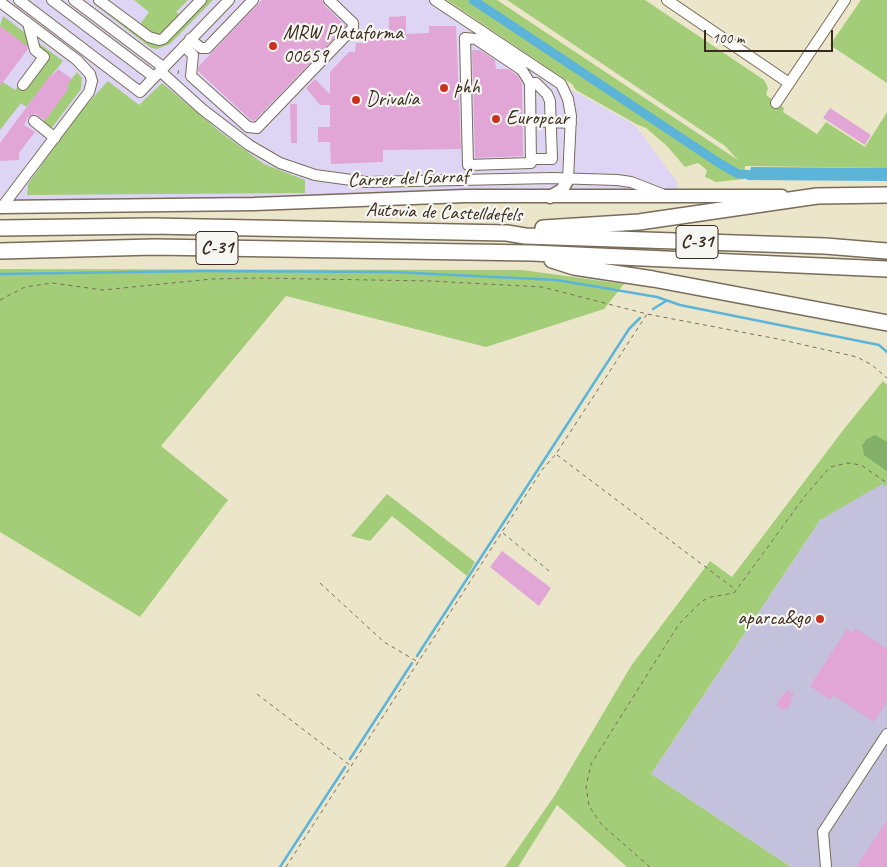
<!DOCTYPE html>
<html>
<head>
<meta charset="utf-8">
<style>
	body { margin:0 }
	#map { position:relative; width:887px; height:867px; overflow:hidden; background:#ebe6ca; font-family:Caveat,sans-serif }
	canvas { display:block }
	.scale { position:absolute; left:704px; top:30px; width:129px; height:22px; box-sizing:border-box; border:2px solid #3b2a1e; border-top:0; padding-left:6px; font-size:15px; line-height:18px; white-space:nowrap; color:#3b2a1e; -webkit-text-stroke:4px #f6f6f2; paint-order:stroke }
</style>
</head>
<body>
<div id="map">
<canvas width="887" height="867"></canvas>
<div class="scale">100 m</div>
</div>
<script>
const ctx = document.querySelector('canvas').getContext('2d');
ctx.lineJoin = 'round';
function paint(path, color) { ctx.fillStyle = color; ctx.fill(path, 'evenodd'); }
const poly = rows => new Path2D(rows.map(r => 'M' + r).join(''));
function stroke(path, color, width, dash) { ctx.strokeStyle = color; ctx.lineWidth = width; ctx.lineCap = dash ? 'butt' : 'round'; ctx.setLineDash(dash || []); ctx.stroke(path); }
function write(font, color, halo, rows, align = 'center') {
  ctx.font = font + ' Caveat,sans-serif'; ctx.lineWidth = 4.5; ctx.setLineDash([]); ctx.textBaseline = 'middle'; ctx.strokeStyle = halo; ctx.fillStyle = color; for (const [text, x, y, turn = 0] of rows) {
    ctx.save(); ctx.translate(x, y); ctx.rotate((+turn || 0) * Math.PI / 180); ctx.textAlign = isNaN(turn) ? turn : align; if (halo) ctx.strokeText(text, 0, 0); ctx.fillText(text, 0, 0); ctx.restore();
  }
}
const built = poly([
	[0,0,435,0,561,84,635,125,677,182,678,197,0,206]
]);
const industrial = poly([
	[882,483,887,486,887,867,791,867,651,774,820,520]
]);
const green = poly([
	[96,0,157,45,164,43,207,0,213,0,170,44,157,49,151,48,93,3],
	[134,0,188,0,176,12,181,15,157,36,139,26,149,12],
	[447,0,497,0,738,160,725,146,507,0,645,0,764,80,768,88,766,95,784,108,783,112,817,134,826,122,865,147,887,112,887,168,745,166,744,179,716,182,705,177,707,170,698,163,685,167,667,146,646,128,638,125,576,90,572,84],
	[861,0,887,0,887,83,830,45],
	[3,16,28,35,33,51,0,26],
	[36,41,63,61,26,107,21,103,0,130,0,80,15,90,19,85,24,89,50,56,37,46],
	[77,72,82,78,81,89,51,129,43,122,69,88,66,86],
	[108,81,139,105,162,83,219,131,264,164,305,180,305,193,27,195,28,184,79,113],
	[0,269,522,270,624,284,604,309,486,347,286,296,161,446,228,500,140,617,0,532],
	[883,381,887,385,887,486,882,484,820,520,651,774,791,867,627,867,557,805,518,867,505,867,555,795,631,666,710,561,732,577,844,429],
	[387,494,475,562,467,576,392,516,370,541,351,536]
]);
const forest = poly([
	[875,435,887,442,887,471,864,455,862,445,867,439]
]);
const water = poly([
	[751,167,887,168,887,181,747,180]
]);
const stream = poly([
	[0,274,202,271,392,272,557,280,657,297,680,305,879,345,887,352],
	[653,309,666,301],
	[417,656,629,329,640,318],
	[350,759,412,663],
	[280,867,345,767]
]);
const canal = poly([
	[473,0,719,163,738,174,759,175]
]);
const building = poly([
	[262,0,322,0,324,5,346,26,254,121,251,120,198,71,199,66],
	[406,16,406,34,429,33,429,26,456,26,461,149,383,150,383,162,331,164,330,142,318,142,318,127,330,127,330,105,320,105,306,88,315,79,330,94,330,72,349,52,355,52,356,43,365,43,365,36,389,36,389,17],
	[0,26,27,46,28,49,0,86],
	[472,50,480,50,495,60,496,69,508,69,518,76,522,84,523,156,475,158],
	[58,69,72,79,66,86,69,88,45,121,36,114,28,117,24,125,35,132,19,153,19,160,0,161,0,143,51,74,53,75],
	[290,104,297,104,297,143,291,143],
	[830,108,871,135,865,145,823,118],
	[502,551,551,588,539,606,490,567],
	[855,628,887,649,887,702,874,722,833,695,830,700,810,686,847,629,852,633],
	[788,690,794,694,790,700,792,702,787,709,785,708,783,710,777,706,779,703,777,702],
	[887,820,887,867,856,867]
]);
const path = poly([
	[178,74,179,66],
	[0,300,25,287,52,283,103,290,212,279,256,278,431,281,542,287,647,314,778,339,857,357,872,365,887,378],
	[557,455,736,590],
	[503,533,549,571],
	[320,583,384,642,418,662],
	[257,694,351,766],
	[286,867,542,470,556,454,647,314],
	[650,867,602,825,589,806,586,787,591,764,679,624,702,601,711,597,734,593,805,496,830,467,848,463,861,465,887,483]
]);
const minor = poly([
	[19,0,140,92,229,0],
	[52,0,154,77],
	[74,0,163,67],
	[99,0,149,37,159,40,163,39,201,0],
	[435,0,561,84,568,99,571,116,568,179],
	[667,0,789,83],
	[0,2,77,60,90,74,92,81,89,92,2,207],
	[465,38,476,39,522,70,530,83,531,163,468,165,465,38],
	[190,39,201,48,207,48,253,0],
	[184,46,193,55,191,76,248,127,257,128,353,28,353,23,329,0],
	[160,71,202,109,249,145,280,163,315,175,366,182,552,178,617,180,631,182,662,194],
	[530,83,536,83,547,94,550,101,552,159,531,159],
	[23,85,44,57,35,50,28,23],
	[776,103,845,0],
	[34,121,55,138],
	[530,121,571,123],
	[826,867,823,832,887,734]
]);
const major = poly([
	[550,197,562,190,568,179],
	[0,207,254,204,465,196,782,196]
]);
const highway = poly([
	[0,228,152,226,507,233,525,236,825,246,887,251],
	[543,228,639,222,817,196,887,195],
	[0,251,154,247,532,253,887,269],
	[552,260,574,267,653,279,887,323]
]);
const markers = [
	[273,46,5,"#c8321e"],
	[444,88,5,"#c8321e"],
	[356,100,5,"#c8321e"],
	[496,119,5,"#c8321e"],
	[820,619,5,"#c8321e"]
];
const shields = [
	[697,242,42],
	[217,248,42]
];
const shieldNames = [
	["C-31",697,242],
	["C-31",217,248]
];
const poiNames = [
	["MRW Plataforma",283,34],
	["00659",283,57],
	["phh",454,88],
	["Drivalia",366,100],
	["Europcar",506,119],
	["aparca&go",810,619,"right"]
];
const streetNames = [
	["Carrer del Garraf",408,179,-2],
	["Autovia de Castelldefels",444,213,2]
];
paint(built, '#ded5f5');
paint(industrial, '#c3c1db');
paint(green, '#a3cd78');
paint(forest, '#82b068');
paint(water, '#5cb5d9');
stroke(stream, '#5cb5d9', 2.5);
stroke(canal, '#5cb5d9', 9);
paint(building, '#e1a6d6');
stroke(minor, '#796c5a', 12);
stroke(major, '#796c5a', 15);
stroke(highway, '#796c5a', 18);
stroke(path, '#796c5a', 1, [4, 4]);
stroke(minor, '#fff', 10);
stroke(major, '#fff', 12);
stroke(highway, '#fff', 15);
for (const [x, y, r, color] of markers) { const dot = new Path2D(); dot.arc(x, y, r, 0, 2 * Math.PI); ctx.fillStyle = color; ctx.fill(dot); stroke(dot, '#f6f6f2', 2); }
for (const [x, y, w] of shields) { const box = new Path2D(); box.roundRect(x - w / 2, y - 16.5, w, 33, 4); ctx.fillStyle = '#f6f6f2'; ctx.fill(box); stroke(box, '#3b2a1e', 1); }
write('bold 19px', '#3b2a1e', null, shieldNames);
write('20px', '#3b2a1e', '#f6f6f2', poiNames, 'left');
write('20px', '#3b2a1e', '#f6f6f2', streetNames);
</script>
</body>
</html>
